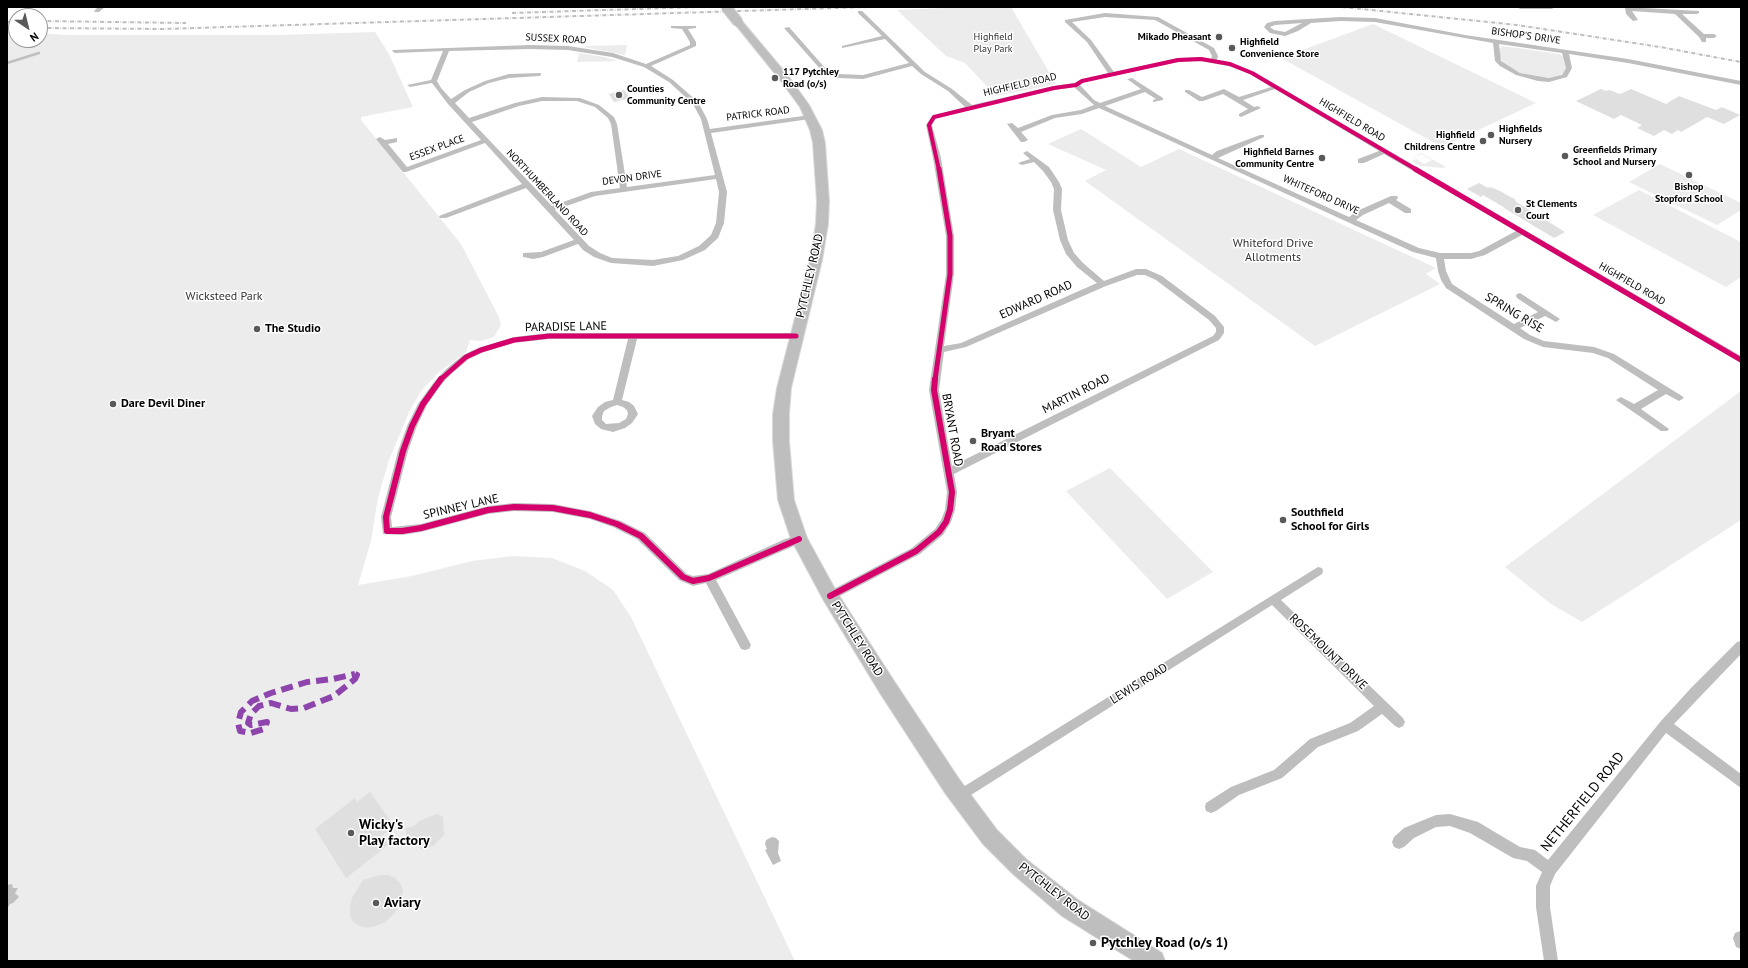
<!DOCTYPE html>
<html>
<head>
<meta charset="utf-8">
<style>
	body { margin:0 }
	#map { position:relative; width:1748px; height:968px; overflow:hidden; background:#fff; font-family:"PT Sans",sans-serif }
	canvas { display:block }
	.frame { position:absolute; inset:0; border:8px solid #000; pointer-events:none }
	.north { position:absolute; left:8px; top:8px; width:40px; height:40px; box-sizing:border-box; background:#fff; border:1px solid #999; border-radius:50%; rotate:145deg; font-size:11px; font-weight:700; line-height:16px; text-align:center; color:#000 }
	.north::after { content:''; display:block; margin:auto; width:14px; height:18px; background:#595959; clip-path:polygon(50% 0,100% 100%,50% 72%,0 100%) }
</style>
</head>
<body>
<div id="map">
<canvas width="1748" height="968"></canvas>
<div class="frame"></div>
<div class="north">N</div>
</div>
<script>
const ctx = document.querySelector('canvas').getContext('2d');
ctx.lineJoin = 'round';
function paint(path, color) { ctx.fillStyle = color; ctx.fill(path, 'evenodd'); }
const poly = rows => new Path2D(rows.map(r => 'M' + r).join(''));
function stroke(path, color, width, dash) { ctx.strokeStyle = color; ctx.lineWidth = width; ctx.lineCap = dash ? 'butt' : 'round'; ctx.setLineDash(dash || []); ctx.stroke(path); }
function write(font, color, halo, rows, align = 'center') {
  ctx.font = font + ' "PT Sans",sans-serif'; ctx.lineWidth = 3; ctx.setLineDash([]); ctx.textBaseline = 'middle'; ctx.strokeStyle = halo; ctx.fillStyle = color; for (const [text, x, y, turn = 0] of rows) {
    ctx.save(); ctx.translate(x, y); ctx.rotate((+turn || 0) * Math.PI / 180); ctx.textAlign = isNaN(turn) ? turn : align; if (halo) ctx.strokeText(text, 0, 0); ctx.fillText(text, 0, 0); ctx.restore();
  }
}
const green = poly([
	[970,7,1011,7,1056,84,996,96,965,63,946,56,897,10],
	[1373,24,1536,103,1442,147,1281,58],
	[7,32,16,32,16,40,40,40,40,33,66,35,277,35,375,32,389,54,413,107,366,116,361,117,361,120,461,244,499,317,501,325,494,337,481,341,470,340,466,352,439,372,422,390,410,410,389,460,378,498,371,541,358,585,412,576,472,561,513,556,552,558,585,571,613,590,631,617,795,961,7,961],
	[627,45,625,55,584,47,585,46],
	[1503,46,1559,54,1563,57,1566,68,1564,72,1560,76,1550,78,1520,73,1503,63,1500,57,1500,48],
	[579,53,604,57,618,61,577,62],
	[1081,129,1141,167,1179,149,1436,268,1426,274,1440,284,1315,346,1085,181,1106,170,1048,144],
	[1421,153,1446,167,1443,168,1420,166,1412,161,1416,159,1424,164,1432,160,1421,154,1412,157],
	[1660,164,1741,203,1741,210,1717,225,1629,182],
	[1639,190,1741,242,1741,277,1726,287,1593,215],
	[1741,391,1741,520,1582,622,1551,604,1505,567],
	[1110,468,1213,572,1167,599,1066,491]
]);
const water = poly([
	[772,837,776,838,779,841,778,853,781,861,773,865,765,850,767,849,765,844,766,840],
	[12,884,13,888,18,888,15,893,19,897,13,903,10,904,7,909,7,885]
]);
const stream = poly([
	[7,63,39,53]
]);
const building = poly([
	[1601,89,1606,91,1609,90,1620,94,1631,89,1666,104,1679,96,1716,110,1722,107,1740,115,1724,124,1707,117,1681,132,1678,130,1672,134,1664,130,1654,136,1637,128,1642,125,1621,115,1614,119,1576,101],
	[624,90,630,98,614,102,609,94],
	[1479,183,1488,188,1490,187,1500,191,1516,200,1515,201,1565,232,1554,238,1504,208,1505,208,1483,195,1481,197,1467,189],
	[370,792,394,826,382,836,388,845,346,878,315,829,355,798,357,802],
	[437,814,443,817,444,835,433,846,423,850,415,845,406,847,406,828,414,826,419,821],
	[380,875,388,875,395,878,400,883,403,890,402,898,399,907,393,915,385,922,376,926,367,928,360,926,353,922,350,915,350,907,352,898,363,880]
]);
const minor = poly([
	[98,7,105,7,99,12,95,12,94,11,98,7],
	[1517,7,1555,7,1552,9,1520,9,1517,7],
	[1625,7,1699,11,1699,13,1697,14,1682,14,1704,34,1714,34,1717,36,1714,38,1706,38,1706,42,1702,42,1699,37,1675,14,1632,11,1638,20,1633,21,1626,14,1625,7],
	[858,11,862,11,925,72,952,89,972,105,1054,86,1074,83,1080,80,1108,73,1087,42,1065,22,1065,20,1105,13,1158,17,1214,48,1218,56,1217,60,1232,63,1254,72,1741,356,1741,363,1522,235,1485,255,1471,259,1444,259,1446,271,1452,284,1514,324,1538,312,1517,298,1516,296,1517,294,1520,293,1560,319,1556,322,1545,316,1520,328,1530,335,1544,341,1594,347,1614,354,1682,396,1684,398,1679,401,1666,394,1641,409,1669,429,1667,431,1661,431,1616,400,1621,397,1634,404,1658,390,1608,358,1593,353,1543,347,1524,339,1446,288,1441,280,1438,271,1436,258,1413,252,1099,108,1082,114,1055,118,1021,132,1028,140,1024,142,1021,142,1007,124,1012,123,1018,128,1052,115,1081,110,1094,105,1074,87,1054,90,949,115,936,118,932,125,941,158,954,236,954,274,944,346,961,343,1097,283,1077,267,1066,254,1060,240,1053,210,1054,189,1051,182,1043,171,1034,162,1022,165,1018,163,1030,159,1023,153,1027,151,1049,167,1059,182,1062,189,1061,210,1068,240,1074,253,1083,263,1104,281,1136,269,1146,269,1162,276,1215,316,1224,327,1224,333,1219,340,954,474,957,492,955,510,951,522,943,535,920,554,834,599,830,601,826,599,825,596,826,593,912,548,935,529,941,520,945,510,947,492,929,390,946,274,946,236,933,158,926,125,932,116,965,107,948,91,921,74,912,66,863,79,838,78,822,71,784,28,789,27,826,69,839,74,863,75,909,63,885,39,842,48,842,46,882,36,858,13,858,11],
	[1105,17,1155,20,1209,50,1212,56,1211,59,1201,57,1178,58,1114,72,1091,40,1072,22,1105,17],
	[1201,61,1228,66,1250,74,1271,87,1239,97,1224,89,1202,97,1189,90,1185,90,1185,92,1199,101,1203,101,1223,94,1248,109,1239,114,1239,116,1241,117,1261,108,1258,106,1254,107,1243,100,1275,89,1379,151,1358,159,1358,163,1364,163,1384,154,1516,231,1479,251,1471,253,1440,253,1419,248,1356,220,1363,215,1389,203,1405,213,1411,213,1411,209,1396,200,1398,198,1397,196,1391,196,1357,211,1349,217,1218,158,1264,137,1264,135,1260,135,1217,151,1212,155,1105,106,1145,92,1156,99,1153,100,1153,102,1163,100,1163,98,1132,78,1127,79,1141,89,1100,103,1094,100,1080,85,1084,82,1178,62,1201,61],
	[1137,275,1145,275,1156,280,1209,320,1216,328,1216,332,1213,336,952,466,939,390,944,352,966,347,1106,286,1137,275],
	[1340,17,1375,18,1465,35,1628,59,1741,81,1741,85,1628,63,1569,54,1572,68,1567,77,1549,82,1538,81,1516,75,1500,66,1495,61,1493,43,1375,22,1340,21,1311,23,1298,31,1285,36,1270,33,1264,27,1267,23,1275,21,1340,17],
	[1302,23,1285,32,1274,30,1270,27,1275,25,1302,23],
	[1499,44,1562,53,1566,68,1562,75,1549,78,1520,73,1501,61,1499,44],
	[671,26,696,26,696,28,688,29,696,42,696,46,651,66,673,80,698,102,707,119,710,129,810,115,813,117,810,119,711,133,727,192,724,223,718,238,705,250,683,260,653,266,611,263,594,257,583,250,578,244,543,257,533,259,523,257,523,253,541,252,574,240,526,188,446,218,440,218,439,216,522,184,485,143,406,172,403,172,376,139,380,137,385,140,397,138,397,142,388,144,407,167,481,140,448,104,432,83,410,87,407,85,431,80,443,51,395,53,392,51,393,50,530,45,568,46,613,53,646,64,690,45,690,42,682,29,671,28,671,26],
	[530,49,568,50,612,57,644,67,669,82,693,104,701,119,715,175,627,187,617,124,614,117,599,105,580,98,542,97,515,103,469,118,455,103,469,92,489,83,509,78,539,76,541,75,541,73,509,74,485,81,465,90,451,99,441,88,437,81,449,51,530,49],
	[542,101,577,101,595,107,608,118,611,124,620,188,591,192,552,206,472,122,519,106,542,101],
	[716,179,719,192,716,223,711,235,699,246,678,256,653,260,612,258,600,253,589,246,555,210,595,196,716,179],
	[549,333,796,333,800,336,796,339,637,339,622,400,629,402,634,406,638,414,632,423,625,428,613,432,601,429,595,424,592,416,598,407,605,402,613,400,628,339,549,339,514,343,484,352,469,359,451,374,440,386,427,405,417,426,408,451,391,517,392,527,421,524,488,506,514,503,553,504,590,511,621,521,645,533,687,574,693,576,708,574,785,539,799,535,803,536,804,539,803,542,716,580,749,641,751,645,749,649,745,650,741,649,706,583,693,586,679,580,637,539,613,527,590,519,553,512,514,511,488,514,421,532,402,535,383,534,381,517,398,451,407,426,418,404,434,382,445,370,463,355,478,348,514,337,549,333],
	[617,405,623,407,627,410,628,414,626,419,619,423,606,424,602,420,602,416,604,411,611,407,617,405],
	[1318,567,1322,568,1323,571,1322,574,1281,600,1403,718,1405,722,1403,726,1399,728,1395,726,1382,714,1358,731,1318,747,1282,778,1239,795,1216,811,1211,813,1206,811,1205,807,1206,803,1231,787,1274,770,1310,739,1350,723,1374,706,1272,605,963,800,959,802,955,800,953,796,955,792,1318,567],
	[1741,641,1741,654,1674,724,1741,774,1741,788,1666,733,1555,874,1550,886,1550,907,1558,961,1544,961,1536,907,1536,886,1542,872,1527,861,1513,858,1470,833,1450,826,1436,827,1414,838,1404,847,1399,849,1394,847,1392,842,1394,837,1404,828,1436,815,1450,814,1478,822,1520,847,1535,850,1548,860,1661,721,1691,688,1737,642,1741,641],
	[1740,931,1741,931,1741,949,1736,947,1733,938,1735,933,1740,931]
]);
const primary = poly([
	[738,19,741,20,789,77,809,105,822,130,825,143,829,201,828,224,822,260,791,388,789,414,789,441,794,500,807,538,836,591,894,681,959,779,997,830,1027,860,1078,900,1162,953,1165,961,1134,961,1062,916,1013,874,983,844,945,793,880,693,824,601,791,539,778,500,773,441,773,414,777,388,810,260,816,224,817,201,813,143,810,130,800,107,781,81,735,24,733,22,738,19]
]);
const rail = poly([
	[1342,7,1517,25,1660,47,1741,62],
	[512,13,699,7],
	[40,21,186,23],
	[7,22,16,22],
	[40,28,163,29,869,7]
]);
const primaryBridge = poly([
	[726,7,738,22]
]);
const quiet = poly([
	[355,674,357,675,355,679,334,696,304,708,291,709,271,703,259,706,251,714,248,723,251,725,267,722,264,729,251,733,240,731,238,723,241,712,252,701,271,693,307,682,333,679,355,674]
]);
const cyclewayFar2 = poly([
	[939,170,929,125,934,117,1054,88,1076,85,1082,81,1178,60,1201,59,1230,64,1252,73,1417,170]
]);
const cyclewayFar1 = poly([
	[1415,169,1741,360],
	[440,380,466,357,481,350,514,340,549,336,796,336],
	[935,380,950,274,950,236,939,169]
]);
const cycleway = poly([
	[441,379,423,404,412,426,403,451,386,517,387,531,402,531,421,528,488,510,514,507,553,508,590,515,617,524,641,536,683,577,693,581,709,578,799,539],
	[830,596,916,551,939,532,946,522,950,510,952,492,934,390,935,379]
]);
const markers = [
	[1219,37,4,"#595959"],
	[1232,48,4,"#595959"],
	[775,78,4,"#595959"],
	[619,95,4,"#595959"],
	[1491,135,4,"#595959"],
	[1483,141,4,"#595959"],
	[1565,156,4,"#595959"],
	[1322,158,4,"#595959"],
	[1689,175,4,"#595959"],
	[1518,210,4,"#595959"],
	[257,329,4,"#595959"],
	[113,404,4,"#595959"],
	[973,441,4,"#595959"],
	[1283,520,4,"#595959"],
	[351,833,4,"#595959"],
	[376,903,4,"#595959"],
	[1093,943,4,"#595959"]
];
const farStreetnames = [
	["BISHOP'S DRIVE",1526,36,8],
	["SUSSEX ROAD",556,39,3],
	["HIGHFIELD ROAD",1020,85,-13],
	["PATRICK ROAD",758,114,-7],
	["HIGHFIELD ROAD",1352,120,31],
	["ESSEX PLACE",437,148,-20],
	["DEVON DRIVE",632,178,-8],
	["NORTHUMBERLAND ROAD",547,193,47],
	["WHITEFORD DRIVE",1321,195,24],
	["HIGHFIELD ROAD",1632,284,30]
];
const farParknames = [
	["Highfield",993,37],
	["Play Park",993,49]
];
const farPoinames = [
	["Mikado Pheasant",1211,37,"right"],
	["Highfield",1240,42],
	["Convenience Store",1240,54],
	["117 Pytchley",783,72],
	["Road (o/s)",783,84],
	["Counties",627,89],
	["Community Centre",627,101],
	["Highfields",1499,129],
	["Nursery",1499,141],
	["Highfield",1475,135,"right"],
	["Childrens Centre",1475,147,"right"],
	["Greenfields Primary",1573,150],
	["School and Nursery",1573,162],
	["Highfield Barnes",1314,152,"right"],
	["Community Centre",1314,164,"right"],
	["Bishop",1689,187,"center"],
	["Stopford School",1689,199,"center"],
	["St Clements",1526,204],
	["Court",1526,216]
];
const parkNames = [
	["Whiteford Drive",1273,244],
	["Allotments",1273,258],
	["Wicksteed Park",224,297]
];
const streetNames = [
	["PYTCHLEY ROAD",810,276,-77],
	["EDWARD ROAD",1036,300,-24],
	["SPRING RISE",1514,313,31],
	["PARADISE LANE",566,327,-1],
	["MARTIN ROAD",1076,394,-27],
	["BRYANT ROAD",952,430,80],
	["SPINNEY LANE",461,507,-13],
	["PYTCHLEY ROAD",857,639,58],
	["ROSEMOUNT DRIVE",1328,652,44],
	["LEWIS ROAD",1139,684,-32],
	["PYTCHLEY ROAD",1054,892,38]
];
const poiNames = [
	["The Studio",265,329],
	["Dare Devil Diner",121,404],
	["Bryant",981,434],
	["Road Stores",981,448],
	["Southfield",1291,513],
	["School for Girls",1291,527]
];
const nearStreetnames = [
	["NETHERFIELD ROAD",1583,802,-51]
];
const nearPoinames = [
	["Wicky's",359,825],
	["Play factory",359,841],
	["Aviary",384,903],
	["Pytchley Road (o/s 1)",1101,943]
];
paint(green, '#ececec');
paint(water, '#bfbfbf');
stroke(stream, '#bfbfbf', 2.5);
paint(building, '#dfdfdf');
stroke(primary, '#dbdbdb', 2);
paint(minor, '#bebebe');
paint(primary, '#bebebe');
stroke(rail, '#bebebe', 2, [4, 1.5, 0.5, 1.5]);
stroke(primaryBridge, '#dbdbdb', 12, []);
stroke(primaryBridge, '#bebebe', 10);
stroke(quiet, '#8e44ad', 6, [12, 6]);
stroke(cyclewayFar2, '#d6006c', 4);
stroke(cyclewayFar1, '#d6006c', 5);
stroke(cycleway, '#d6006c', 6);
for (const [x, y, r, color] of markers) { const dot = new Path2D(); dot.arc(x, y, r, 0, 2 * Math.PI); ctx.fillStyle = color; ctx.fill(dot); stroke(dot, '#fff', 1.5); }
write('10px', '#000', '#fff', farStreetnames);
write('10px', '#333', '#fff', farParknames);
write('bold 10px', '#000', '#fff', farPoinames, 'left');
write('12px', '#333', '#fff', parkNames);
write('12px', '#000', '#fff', streetNames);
write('bold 12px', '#000', '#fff', poiNames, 'left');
write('14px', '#000', '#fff', nearStreetnames);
write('bold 14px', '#000', '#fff', nearPoinames, 'left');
</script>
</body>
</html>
